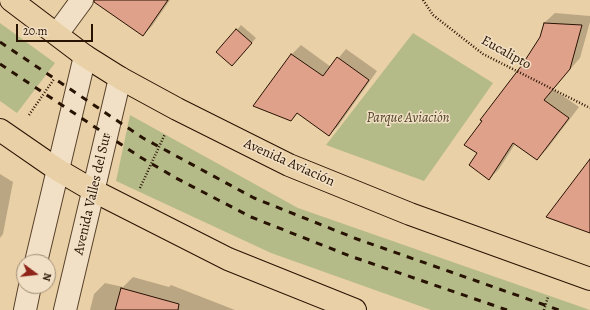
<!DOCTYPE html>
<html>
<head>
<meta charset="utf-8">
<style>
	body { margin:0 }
	#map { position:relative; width:590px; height:310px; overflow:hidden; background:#ead0a6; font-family:Alegreya,serif }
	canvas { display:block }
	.north { position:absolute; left:16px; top:254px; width:40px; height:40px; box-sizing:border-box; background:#f1e0c5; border:1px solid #a18e77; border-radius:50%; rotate:105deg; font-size:11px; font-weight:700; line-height:16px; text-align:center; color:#281202 }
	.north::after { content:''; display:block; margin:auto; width:14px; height:18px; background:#8f2418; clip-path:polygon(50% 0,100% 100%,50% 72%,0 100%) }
	.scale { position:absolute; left:16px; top:24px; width:77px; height:18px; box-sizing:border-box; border:2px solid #281202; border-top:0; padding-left:5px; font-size:12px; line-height:14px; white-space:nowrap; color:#281202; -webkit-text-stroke:3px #f1e0c5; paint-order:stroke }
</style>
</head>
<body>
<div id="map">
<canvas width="590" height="310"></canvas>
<div class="north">N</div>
<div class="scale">20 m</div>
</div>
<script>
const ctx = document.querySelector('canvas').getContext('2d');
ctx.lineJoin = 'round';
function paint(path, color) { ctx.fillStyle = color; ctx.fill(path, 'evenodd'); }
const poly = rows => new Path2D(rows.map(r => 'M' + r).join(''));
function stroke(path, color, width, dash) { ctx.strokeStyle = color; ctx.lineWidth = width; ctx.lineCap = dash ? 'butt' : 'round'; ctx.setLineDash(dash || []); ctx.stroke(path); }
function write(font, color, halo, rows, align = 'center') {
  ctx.font = font + ' Alegreya,serif'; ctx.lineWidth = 3; ctx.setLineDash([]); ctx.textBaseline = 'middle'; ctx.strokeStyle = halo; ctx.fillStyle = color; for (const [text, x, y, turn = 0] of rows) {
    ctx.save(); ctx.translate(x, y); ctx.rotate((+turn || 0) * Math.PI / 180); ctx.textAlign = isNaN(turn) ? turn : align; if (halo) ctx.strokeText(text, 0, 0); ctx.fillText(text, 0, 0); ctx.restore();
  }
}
const green = poly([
	[0,23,55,63,17,113,0,101],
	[413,33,493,83,424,181,326,145],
	[130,115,298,208,590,310,431,310,271,253,116,181]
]);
const shadow = poly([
	[108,0,170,0,152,26,143,35],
	[555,13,590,16,590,22,580,58,553,89,579,107,547,149,537,159,515,144,499,169,489,179,479,153,523,65,541,38,544,23],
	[241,25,256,38,237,60,237,30],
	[301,45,331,67,346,49,377,71,338,126,329,135,298,112,291,120,255,106,292,54],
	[0,174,13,182,3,234,0,238],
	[133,277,169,287,171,285,235,310,90,310,94,294,105,283,123,287]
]);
const building = poly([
	[94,0,168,0,143,36,94,2,94,0],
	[544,23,582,25,570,69,544,100,569,118,537,160,513,143,489,180,469,165,477,153,464,145,482,121,480,120,522,65,540,37,544,23],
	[236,29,252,43,232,66,216,52,236,29],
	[291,54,323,76,337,57,369,80,329,136,297,113,291,121,253,106,291,54],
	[590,159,590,233,546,217,590,159],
	[121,288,179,304,178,310,115,310,121,288]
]);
const path = poly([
	[423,0,433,15,483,54,590,108],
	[29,115,54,79],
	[140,188,165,134],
	[544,310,548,297]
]);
const minor = poly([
	[57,34,82,0],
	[36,262,85,56],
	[25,310,30,286],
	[65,310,120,78]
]);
const major = poly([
	[11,0,85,56,120,78,177,109,289,165,410,214,590,279],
	[0,130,58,170,94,191,228,259,355,310]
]);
const rail = poly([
	[0,42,143,138,254,198,357,239,559,310],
	[0,64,140,157,176,178,251,217,350,256,507,310]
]);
const streetNames = [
	["Eucalipto",506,53,29],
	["Avenida Aviación",289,163,24],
	["Avenida Valles del Sur",93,194,-77]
];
const parkNames = [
	["Parque Aviación",408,119]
];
paint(green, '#b5bb88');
paint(shadow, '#0003');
paint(building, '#dfa18a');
stroke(building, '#281202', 1);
stroke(minor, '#58422b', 24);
stroke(major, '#281202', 24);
stroke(path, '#281202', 2.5, [1, 2]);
stroke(minor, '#f1e0c5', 22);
stroke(major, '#ead0a6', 22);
stroke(rail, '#281202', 3, [7, 7]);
write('14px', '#281202', '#f1e0c5', streetNames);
write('italic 14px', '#52452a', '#f1e0c5', parkNames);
</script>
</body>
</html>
